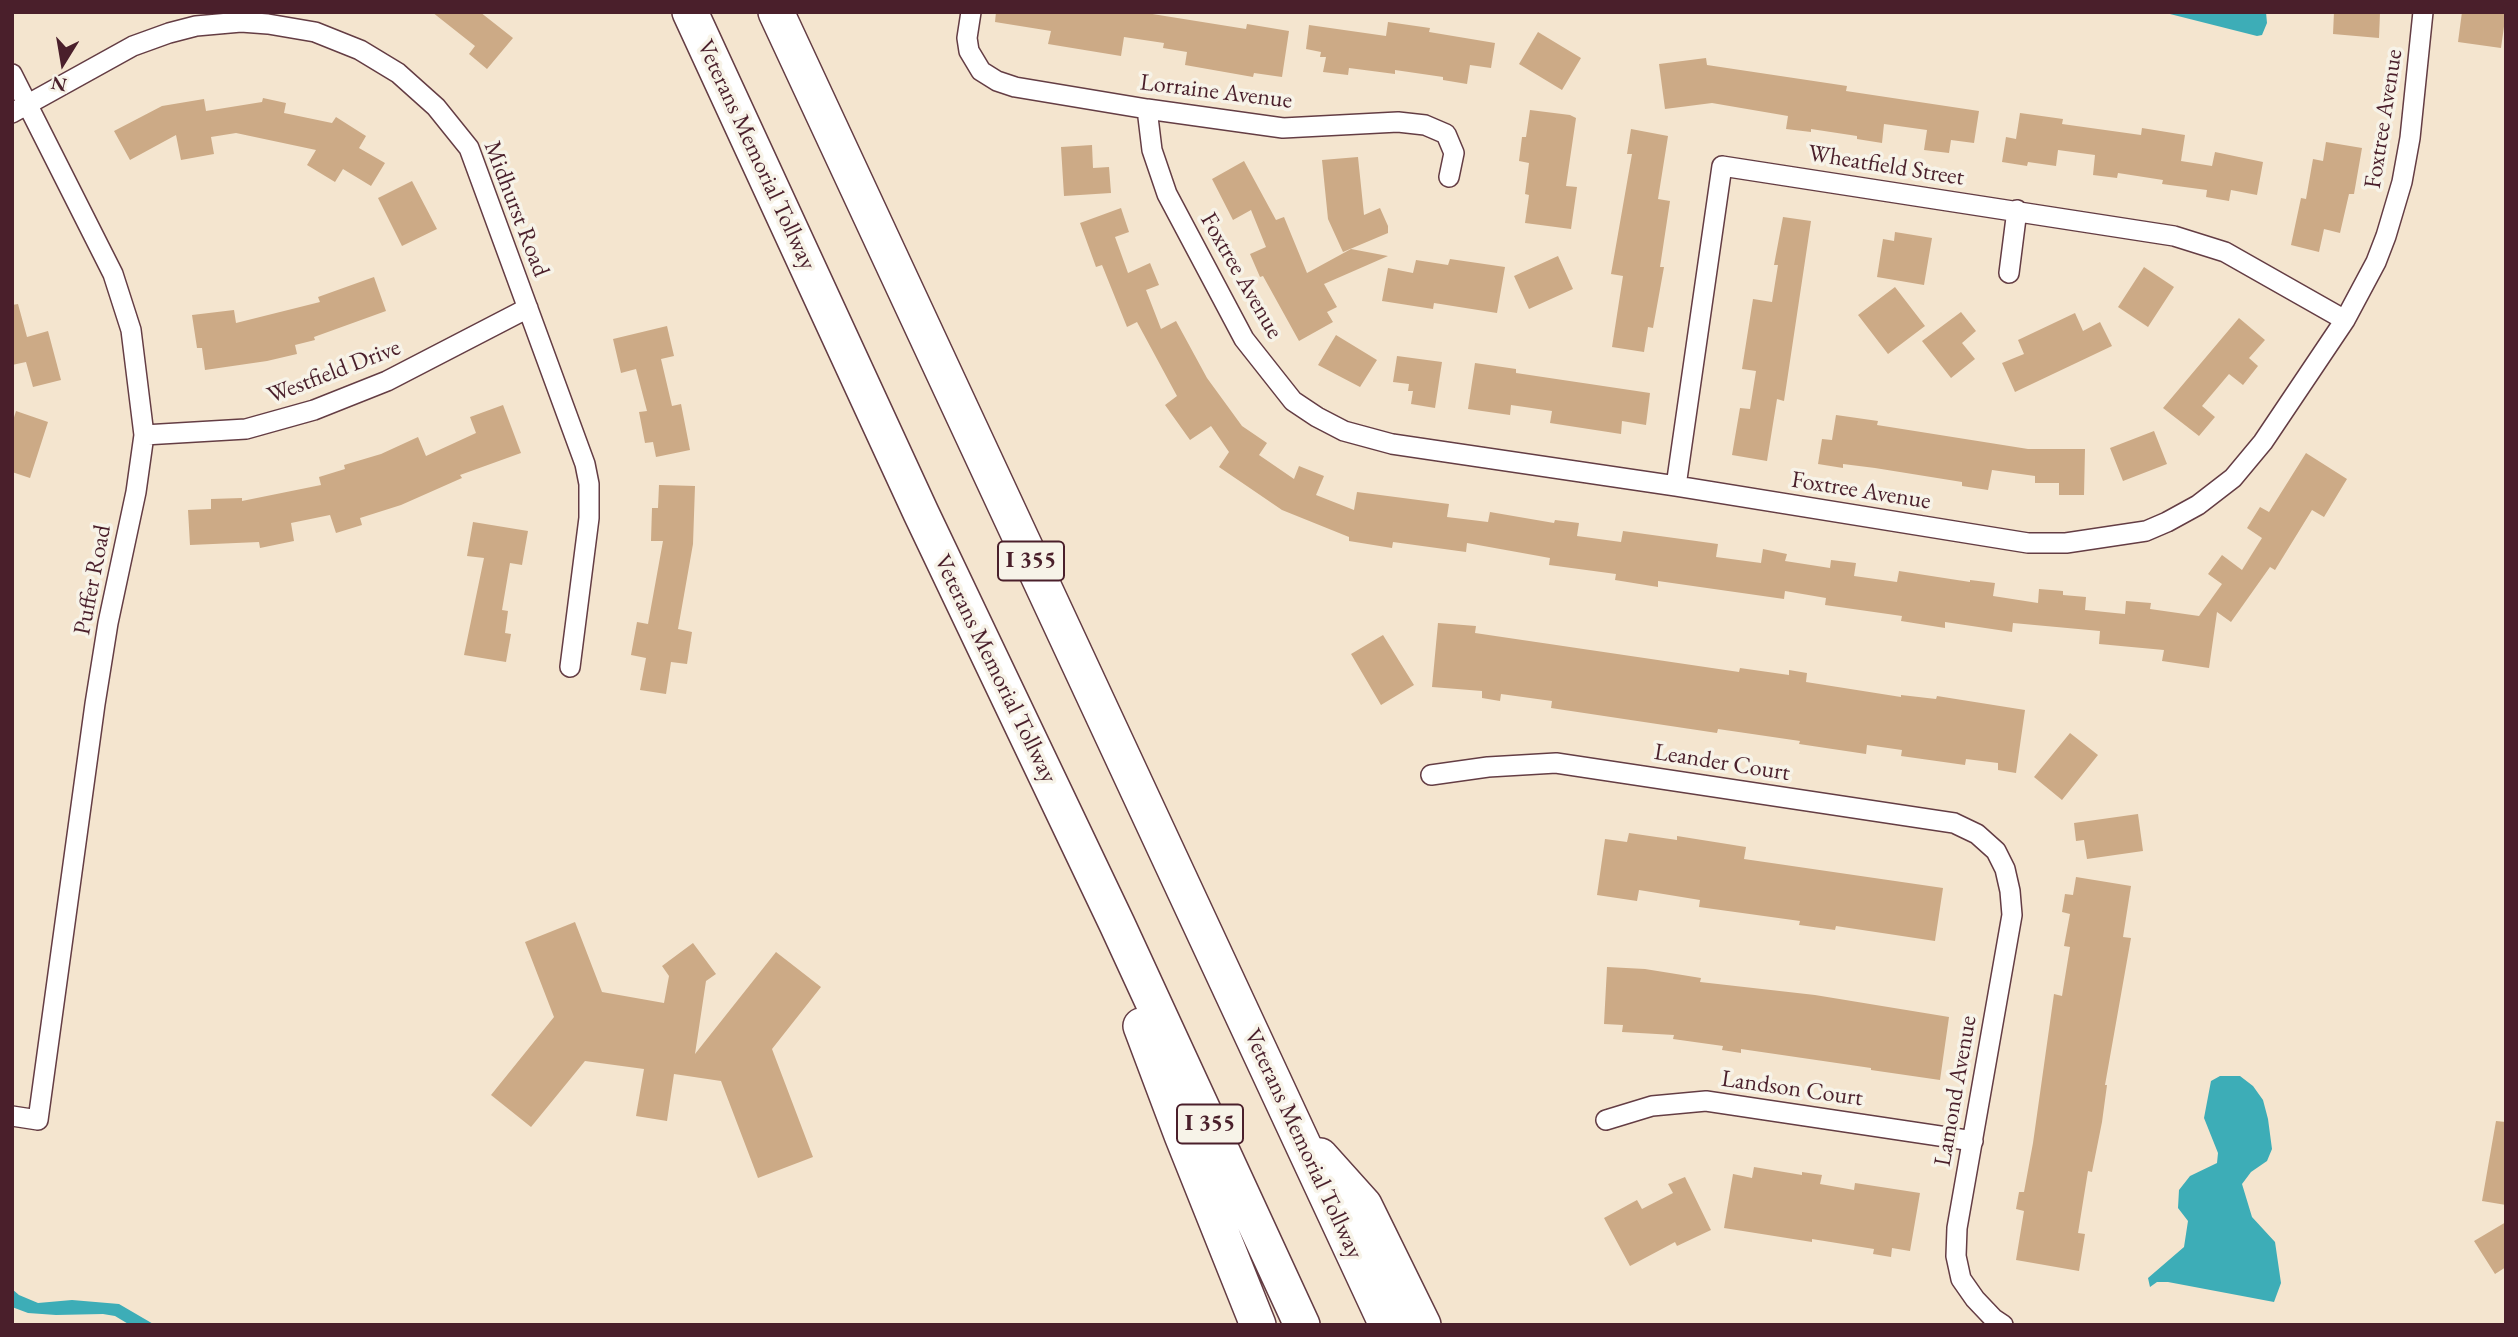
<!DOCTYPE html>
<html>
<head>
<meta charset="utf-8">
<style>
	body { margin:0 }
	#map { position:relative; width:2518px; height:1337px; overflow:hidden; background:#f4e5cf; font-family:"EB Garamond",serif }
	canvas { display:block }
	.frame { position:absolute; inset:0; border:14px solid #4a1f2b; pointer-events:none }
	.north { position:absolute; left:28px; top:28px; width:70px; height:70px; -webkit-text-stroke:5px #f7f3e8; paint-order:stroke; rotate:191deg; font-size:19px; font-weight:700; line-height:28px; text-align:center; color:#4a1f2b }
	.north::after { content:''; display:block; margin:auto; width:24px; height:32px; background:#4a1f2b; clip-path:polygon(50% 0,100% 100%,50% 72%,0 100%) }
</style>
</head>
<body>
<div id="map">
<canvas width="2518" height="1337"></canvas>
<div class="frame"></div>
<div class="north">N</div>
</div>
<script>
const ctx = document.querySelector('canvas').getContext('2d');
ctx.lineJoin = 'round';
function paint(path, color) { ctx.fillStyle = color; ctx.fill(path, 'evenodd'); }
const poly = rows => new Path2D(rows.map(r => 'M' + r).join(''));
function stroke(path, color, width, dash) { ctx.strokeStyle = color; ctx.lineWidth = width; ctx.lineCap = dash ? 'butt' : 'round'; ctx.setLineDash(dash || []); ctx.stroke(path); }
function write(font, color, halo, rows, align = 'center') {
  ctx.font = font + ' "EB Garamond",serif'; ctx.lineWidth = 7; ctx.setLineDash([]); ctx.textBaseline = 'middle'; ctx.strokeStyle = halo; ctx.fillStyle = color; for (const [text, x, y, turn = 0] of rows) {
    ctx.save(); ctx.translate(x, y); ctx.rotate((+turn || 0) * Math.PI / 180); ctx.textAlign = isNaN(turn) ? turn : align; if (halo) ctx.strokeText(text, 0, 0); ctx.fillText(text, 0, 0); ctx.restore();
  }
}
const water = poly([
	[2162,12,2266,12,2267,23,2262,35,2257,36],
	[2220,1076,2240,1076,2253,1086,2263,1100,2268,1119,2272,1149,2267,1161,2251,1172,2242,1184,2252,1217,2275,1242,2281,1283,2274,1302,2168,1282,2157,1282,2150,1287,2148,1278,2184,1247,2188,1221,2178,1208,2179,1190,2190,1176,2217,1163,2218,1153,2204,1118,2211,1081],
	[12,1289,19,1295,38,1303,72,1300,119,1304,155,1325,130,1325,115,1316,103,1314,56,1315,28,1313,12,1307]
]);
const building = poly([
	[432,12,480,12,513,38,487,69,469,54,475,46],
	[996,12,1140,12,1246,29,1247,24,1289,31,1282,77,1254,73,1253,77,1185,65,1187,52,1163,48,1164,43,1124,37,1121,56,1048,44,1051,31,995,22],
	[2334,12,2380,13,2379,38,2333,34],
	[2462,12,2506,12,2501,48,2458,42],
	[1388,22,1430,28,1429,32,1495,43,1491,68,1470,65,1467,84,1443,80,1443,77,1395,70,1395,74,1349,68,1348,75,1323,72,1326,57,1320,57,1321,52,1306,49,1309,25,1386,36],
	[1538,32,1581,58,1562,90,1519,64],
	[1706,58,1707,65,1847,86,1846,91,1979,111,1974,143,1951,140,1949,153,1924,150,1927,130,1884,124,1882,143,1857,139,1857,136,1811,129,1811,132,1786,129,1788,116,1712,103,1665,109,1659,64],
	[263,98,286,103,284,113,332,123,336,117,366,136,359,148,385,163,371,186,343,169,335,182,307,165,316,150,236,133,211,137,214,154,181,160,176,135,130,160,114,131,162,106,204,99,206,111,262,102],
	[1530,110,1570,115,1576,118,1566,186,1577,187,1571,229,1525,223,1529,195,1525,194,1529,163,1519,161,1522,137,1526,137],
	[2020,113,2063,119,2062,124,2141,135,2142,128,2185,135,2181,161,2212,166,2215,152,2263,162,2257,195,2231,190,2229,201,2206,197,2207,190,2162,184,2163,180,2118,173,2117,178,2093,175,2095,155,2058,150,2056,166,2028,162,2027,166,2002,162,2006,137,2016,139],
	[1631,129,1668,136,1658,199,1670,201,1660,267,1664,267,1653,328,1648,327,1644,352,1612,347,1623,276,1611,274,1632,154,1627,154],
	[2326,142,2362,148,2354,194,2349,194,2340,233,2324,229,2319,252,2291,245,2301,198,2306,199,2313,159,2323,161],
	[1092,145,1093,168,1109,167,1111,193,1064,196,1061,147],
	[1358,157,1364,215,1380,208,1388,226,1388,233,1343,252,1328,219,1322,160],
	[1244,161,1276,220,1284,217,1307,273,1351,249,1388,256,1324,284,1337,307,1327,312,1333,322,1299,341,1263,276,1260,277,1250,254,1266,247,1251,210,1233,220,1212,179],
	[412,181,437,229,402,246,378,198],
	[1121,208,1129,232,1115,237,1128,273,1150,263,1159,285,1146,290,1161,329,1176,321,1207,378,1242,426,1267,443,1259,455,1294,479,1299,466,1324,476,1316,495,1354,510,1357,492,1449,504,1447,517,1488,522,1490,512,1554,523,1555,520,1579,523,1577,536,1621,542,1623,531,1718,544,1716,557,1761,563,1763,549,1787,554,1785,561,1830,568,1831,560,1856,563,1854,576,1897,582,1899,571,1970,582,1970,580,1995,583,1993,596,2038,603,2039,589,2063,591,2063,595,2086,597,2085,610,2125,614,2126,601,2151,603,2150,609,2199,616,2222,584,2208,574,2222,555,2242,570,2262,538,2247,528,2260,507,2269,512,2306,453,2347,479,2324,517,2312,510,2275,570,2270,567,2231,622,2217,612,2209,668,2162,661,2164,650,2099,644,2100,631,2013,623,2012,632,1945,622,1945,628,1901,621,1902,616,1825,605,1826,598,1785,591,1784,599,1658,581,1658,587,1615,580,1616,574,1549,565,1550,558,1467,543,1466,552,1393,542,1392,548,1349,541,1349,537,1282,510,1219,467,1229,452,1211,426,1190,440,1165,405,1177,396,1137,322,1127,327,1102,265,1096,267,1080,223],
	[1783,217,1811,221,1784,401,1777,399,1767,461,1732,455,1740,408,1750,409,1756,371,1742,369,1753,299,1772,302,1778,265,1774,265],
	[1895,232,1932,238,1924,285,1877,277,1883,239,1894,241],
	[1558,256,1573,289,1529,309,1514,276],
	[1450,259,1505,267,1497,313,1434,303,1433,309,1382,301,1388,268,1413,273,1416,260,1448,265],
	[2144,267,2174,287,2148,327,2118,307],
	[374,277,386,311,314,337,315,340,295,345,297,354,267,361,205,370,202,348,197,348,192,315,234,310,236,323,320,302,318,297],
	[1895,287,1925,326,1888,354,1858,315],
	[18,304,27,337,48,331,61,380,33,387,26,362,12,365,12,305],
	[1961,312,1976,331,1962,343,1975,359,1951,378,1922,341],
	[2075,313,2083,331,2100,322,2112,346,2015,392,2002,363,2024,354,2018,340],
	[2239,318,2265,340,2249,358,2258,366,2243,385,2229,374,2202,406,2215,417,2199,436,2163,408],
	[667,326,674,356,661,359,672,406,681,404,690,450,656,457,653,442,645,443,639,412,647,411,636,369,621,373,613,339],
	[1336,335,1377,360,1360,387,1318,365],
	[1397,356,1442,362,1435,408,1411,404,1413,391,1408,391,1409,384,1393,382],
	[1475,363,1516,369,1516,373,1650,393,1646,425,1622,421,1621,434,1550,423,1552,411,1511,405,1510,415,1468,409],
	[503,405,521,453,460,475,462,478,401,505,360,518,362,525,336,533,330,515,291,523,294,541,260,548,259,542,190,545,188,510,211,509,211,499,242,498,242,501,321,485,319,477,345,469,344,465,381,454,418,437,426,456,476,433,470,417],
	[16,411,48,422,30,478,12,472,12,424],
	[1836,415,1878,421,1877,425,2028,449,2085,449,2084,495,2059,495,2059,483,2035,483,2035,476,1992,470,1988,490,1962,486,1962,482,1875,468,1843,464,1843,468,1818,464,1822,439,1832,440],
	[2154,431,2167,464,2123,481,2110,448],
	[659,485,695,486,693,544,678,629,692,632,687,664,671,662,666,694,640,690,646,658,631,655,637,622,648,624,663,541,651,541,652,508,658,508],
	[473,522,528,531,522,565,510,563,502,610,508,611,505,633,511,634,506,662,464,655,484,558,467,556],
	[1438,623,1476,626,1475,633,1739,672,1740,668,1789,675,1789,670,1807,673,1806,682,1901,697,1901,695,1936,699,1937,696,2025,710,2016,773,1998,770,1998,763,1966,759,1965,765,1901,756,1902,750,1867,745,1866,754,1799,744,1800,741,1718,729,1717,733,1551,708,1552,701,1501,694,1500,701,1482,698,1482,691,1432,687],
	[1383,635,1414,685,1381,705,1351,654],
	[2070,733,2098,755,2062,800,2034,777],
	[2138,814,2143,851,2087,859,2084,840,2076,841,2074,823],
	[1629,833,1677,840,1677,836,1746,847,1744,859,1943,888,1935,941,1836,926,1835,930,1799,925,1800,921,1699,907,1700,900,1639,890,1637,901,1597,895,1605,839,1627,842],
	[2076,877,2131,886,2123,937,2131,938,2105,1085,2107,1085,2102,1122,2092,1172,2088,1171,2078,1233,2085,1234,2079,1271,2016,1260,2024,1211,2016,1209,2019,1192,2024,1192,2033,1143,2054,994,2062,996,2070,947,2064,946,2070,914,2062,912,2065,894,2073,895],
	[575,922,602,992,664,1003,669,976,662,966,693,943,716,974,706,981,695,1054,776,952,821,987,772,1049,813,1157,758,1178,721,1081,674,1074,667,1121,636,1116,644,1069,585,1061,531,1127,491,1095,554,1017,525,942],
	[1607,967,1645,969,1701,978,1700,982,1815,995,1949,1017,1940,1080,1871,1070,1871,1068,1741,1049,1741,1053,1722,1050,1723,1046,1673,1039,1674,1035,1622,1032,1623,1025,1604,1024],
	[2496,1121,2506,1122,2506,1205,2482,1201],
	[1754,1167,1802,1175,1802,1172,1822,1175,1820,1184,1854,1190,1855,1183,1920,1193,1910,1251,1892,1248,1891,1257,1873,1254,1874,1249,1812,1239,1812,1242,1724,1228,1733,1174,1752,1178],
	[1685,1177,1711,1230,1677,1246,1675,1242,1630,1266,1604,1218,1637,1200,1642,1209,1673,1193,1668,1184],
	[2506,1222,2506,1267,2495,1274,2474,1241]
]);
const street = poly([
	[971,12,967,38,969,51,981,71,997,81,1015,87,1147,109,1283,128,1398,122,1425,125,1446,134,1454,153,1449,177],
	[12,74,113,274,131,330,144,435,136,492,108,623,95,704,38,1120,12,1116],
	[1147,109,1152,150,1167,194,1244,339,1293,401,1317,417,1344,431,1392,444,1676,486,2028,543,2066,543,2146,531,2167,522,2198,505,2233,478,2263,442,2345,320,2376,262,2386,236,2402,182,2410,138,2423,12],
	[12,113,133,46,169,33,196,26,241,22,268,24,315,32,360,50,398,73,436,107,469,148,585,464,589,484,589,518,570,667],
	[2009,273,2017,210],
	[144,435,246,429,314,410,387,381,528,308],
	[1676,486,1722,166,2174,236,2225,252,2345,320],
	[1431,775,1488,767,1556,763,1954,823,1977,834,1996,851,2005,869,2010,891,2012,915,1957,1228,1956,1256,1961,1279,1975,1299,1994,1319,2003,1325],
	[1606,1120,1652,1106,1706,1101,1973,1141]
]);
const highway = poly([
	[690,12,921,513,1117,924,1302,1325],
	[776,12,1387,1325],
	[1141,1026,1182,1135,1258,1325],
	[1320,1156,1364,1205,1423,1325]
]);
const shields = [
	[1031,561,66],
	[1210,1124,66]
];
const shieldNames = [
	["I 355",1031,561],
	["I 355",1210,1124]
];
const streetNames = [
	["Lorraine Avenue",1216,92,7],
	["Foxtree Avenue",2384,119,-81],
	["Veterans Memorial Tollway",756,155,65],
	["Wheatfield Street",1886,166,9],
	["Midhurst Road",516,209,69],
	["Foxtree Avenue",1241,276,60],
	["Westfield Drive",334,372,-21],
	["Foxtree Avenue",1861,491,9],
	["Puffer Road",93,580,-79],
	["Veterans Memorial Tollway",995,669,64],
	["Leander Court",1722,763,9],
	["Landson Court",1792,1089,8],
	["Lamond Avenue",1956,1091,-80],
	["Veterans Memorial Tollway",1303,1144,65]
];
paint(water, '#3dadb7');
paint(building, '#ccaa86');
stroke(street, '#643d44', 22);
stroke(highway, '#643d44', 38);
stroke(street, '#fff', 19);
stroke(highway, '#fff', 35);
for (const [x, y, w] of shields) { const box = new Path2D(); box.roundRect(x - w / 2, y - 19.5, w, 39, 5); ctx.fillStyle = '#f7f3e8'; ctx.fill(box); stroke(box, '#4a1f2b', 2); }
write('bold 23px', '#4a1f2b', null, shieldNames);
write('24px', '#4a1f2b', '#f7f3e8', streetNames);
</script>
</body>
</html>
